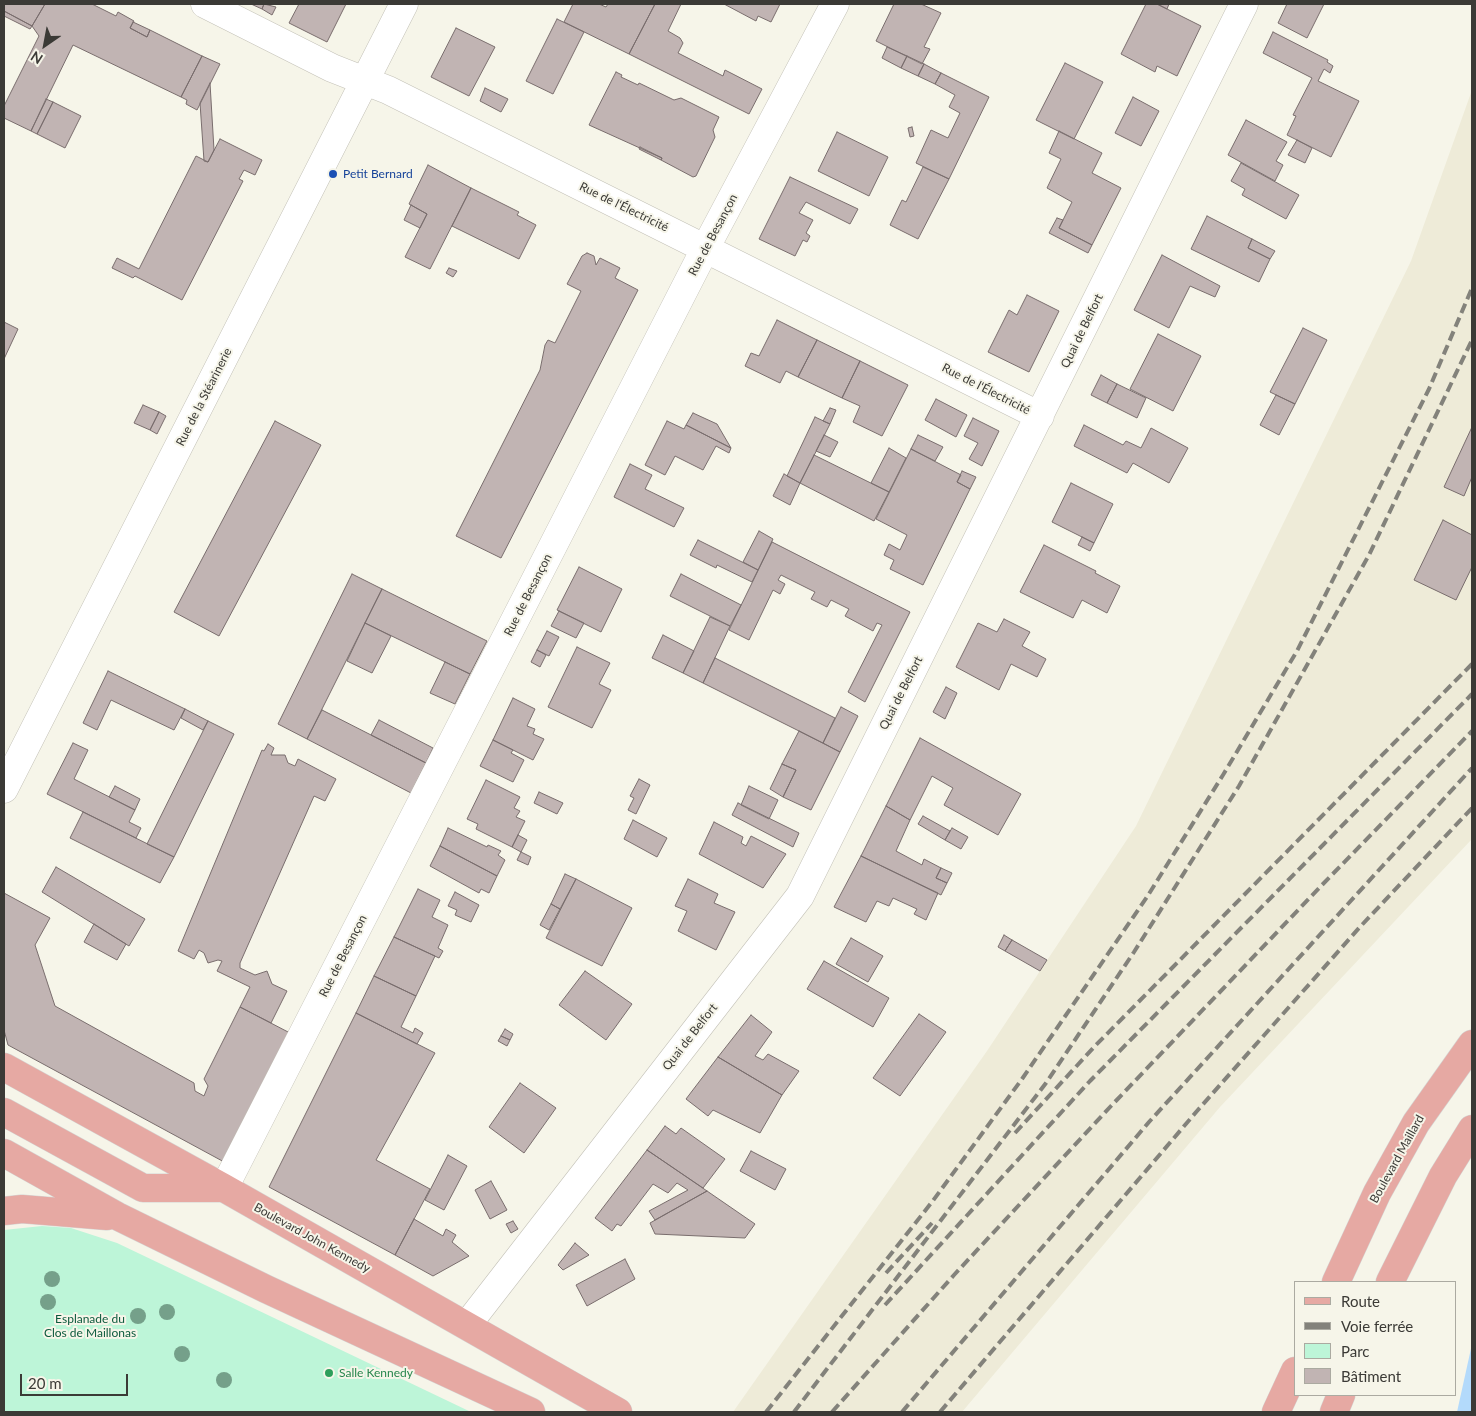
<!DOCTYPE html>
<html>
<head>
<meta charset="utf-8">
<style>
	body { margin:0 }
	#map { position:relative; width:1476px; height:1416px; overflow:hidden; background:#f6f5e9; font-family:Lato,sans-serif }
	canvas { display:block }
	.frame { position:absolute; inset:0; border:5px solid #3b3a36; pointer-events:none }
	.legend { position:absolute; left:1294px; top:1281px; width:162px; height:115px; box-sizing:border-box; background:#f6f5e9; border:1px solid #abaaa1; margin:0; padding:6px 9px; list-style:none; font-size:15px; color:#3b3a36 }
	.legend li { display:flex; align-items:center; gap:10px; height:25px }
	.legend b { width:25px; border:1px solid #abaaa1 }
	.north { position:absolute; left:20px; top:20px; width:50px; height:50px; -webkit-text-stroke:4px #f6f5e9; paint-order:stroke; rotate:213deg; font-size:14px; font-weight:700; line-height:20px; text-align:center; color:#3b3a36 }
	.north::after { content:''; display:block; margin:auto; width:18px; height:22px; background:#3b3a36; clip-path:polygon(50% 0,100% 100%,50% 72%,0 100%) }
	.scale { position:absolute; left:20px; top:1374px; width:108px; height:22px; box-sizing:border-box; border:2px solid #3b3a36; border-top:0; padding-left:6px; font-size:15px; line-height:18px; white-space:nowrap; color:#3b3a36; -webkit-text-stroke:4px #f6f5e9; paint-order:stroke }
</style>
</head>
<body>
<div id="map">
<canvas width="1476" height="1416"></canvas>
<div class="frame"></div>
<ul class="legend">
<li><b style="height:6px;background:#e6a9a3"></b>Route</li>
<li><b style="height:6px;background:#83827b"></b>Voie ferrée</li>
<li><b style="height:14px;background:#bdf5d8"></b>Parc</li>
<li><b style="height:14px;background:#c1b4b3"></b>Bâtiment</li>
</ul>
<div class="north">N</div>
<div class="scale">20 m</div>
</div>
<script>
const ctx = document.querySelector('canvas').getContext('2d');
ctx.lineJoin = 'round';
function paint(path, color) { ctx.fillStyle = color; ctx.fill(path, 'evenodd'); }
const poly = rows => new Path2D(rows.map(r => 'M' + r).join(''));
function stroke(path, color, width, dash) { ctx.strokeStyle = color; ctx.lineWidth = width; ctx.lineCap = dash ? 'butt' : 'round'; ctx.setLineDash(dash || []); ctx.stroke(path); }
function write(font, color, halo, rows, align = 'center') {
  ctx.font = font + ' Lato,sans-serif'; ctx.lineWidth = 4; ctx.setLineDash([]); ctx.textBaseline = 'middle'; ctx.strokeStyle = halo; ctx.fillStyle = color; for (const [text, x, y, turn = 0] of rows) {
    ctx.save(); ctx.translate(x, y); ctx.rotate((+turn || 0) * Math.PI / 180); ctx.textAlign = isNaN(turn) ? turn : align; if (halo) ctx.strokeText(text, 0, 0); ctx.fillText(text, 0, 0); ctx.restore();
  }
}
const built = poly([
	[1472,90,1472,839,1220,1107,962,1412,733,1412,987,1051,1136,826,1411,261]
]);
const green = poly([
	[42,1226,71,1228,117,1243,471,1412,4,1412,4,1230]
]);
const water = poly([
	[1472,1344,1472,1412,1457,1412]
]);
const building = poly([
	[4,4,45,4,32,26,4,11,4,4],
	[45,4,92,4,116,16,118,12,134,21,130,28,147,37,150,30,202,56,181,97,73,45,31,131,4,118,4,106,39,36,32,26,45,4],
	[251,4,264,4,262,9,251,4],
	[264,4,276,7,272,15,262,9,264,4],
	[299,4,346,4,327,42,289,23,299,4],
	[573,4,599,4,606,7,608,4,655,4,629,54,564,22,573,4],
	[655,4,681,4,668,31,680,38,683,43,678,53,723,76,725,70,762,89,749,114,629,54,655,4],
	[724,4,780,4,771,22,758,16,756,21,724,4],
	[894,4,921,4,941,13,924,47,930,49,922,64,876,41,894,4],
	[1146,4,1157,4,1201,26,1177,76,1157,66,1155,72,1121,54,1146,4],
	[1157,4,1169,4,1167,9,1157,4],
	[1287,4,1324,4,1307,38,1278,23,1287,4],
	[4,11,32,26,30,29,4,16,4,11],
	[557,19,584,32,553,94,526,81,557,19],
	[133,22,150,30,147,37,130,28,133,22],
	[456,28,495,47,469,96,431,77,456,28],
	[1273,32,1328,60,1327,62,1333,66,1330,73,1324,69,1318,81,1359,101,1331,157,1287,135,1296,116,1293,115,1312,78,1263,53,1273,32],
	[887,47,907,56,901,68,882,58,887,47],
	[202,56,220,64,197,110,186,104,187,100,181,97,202,56],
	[907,56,924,64,918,76,901,68,907,56],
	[1065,63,1103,82,1074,139,1036,120,1065,63],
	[924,64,941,73,935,84,918,76,924,64],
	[616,72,622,75,621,77,638,85,639,83,674,100,681,98,719,117,713,130,715,137,696,176,693,177,661,160,662,158,589,125,616,72],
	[941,73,989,97,949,179,916,163,931,130,948,138,960,113,949,107,955,95,935,84,941,73],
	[210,83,214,150,208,162,204,161,200,103,210,83],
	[485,88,508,99,501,112,480,101,485,88],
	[1133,97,1159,111,1141,146,1115,133,1133,97],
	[46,99,53,102,37,134,31,131,46,99],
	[53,102,81,116,65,148,37,134,53,102],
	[1246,120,1287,142,1276,161,1283,165,1275,181,1228,155,1246,120],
	[912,127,914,136,910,137,908,128,912,127],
	[1059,131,1102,153,1092,173,1121,188,1092,245,1059,228,1072,202,1047,188,1061,159,1049,153,1059,131],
	[837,132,888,157,869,196,818,171,837,132],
	[220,139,262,160,255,175,244,170,239,179,243,181,182,300,135,276,133,278,112,268,117,258,139,269,196,156,208,162,220,139],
	[1297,140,1312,148,1305,163,1288,155,1297,140],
	[640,147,662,158,661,160,639,149,640,147],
	[1241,163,1299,195,1286,219,1242,195,1245,189,1231,181,1241,163],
	[428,165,471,188,430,269,405,257,427,214,409,204,428,165],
	[923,167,949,179,918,239,890,225,902,200,906,202,923,167],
	[790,177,858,209,850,224,806,202,799,213,813,220,806,233,810,236,807,242,803,240,795,256,759,239,790,177],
	[471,188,519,212,517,215,536,225,519,259,452,226,471,188],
	[411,205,427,214,420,228,404,220,411,205],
	[1207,216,1252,239,1248,248,1270,259,1259,282,1191,249,1207,216],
	[1057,218,1063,220,1059,228,1092,245,1088,253,1049,233,1057,218],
	[1252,239,1275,251,1270,259,1248,248,1252,239],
	[587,253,594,256,596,265,600,258,620,268,615,278,638,290,501,558,456,536,540,370,545,345,548,340,555,343,581,291,567,284,582,256,587,253],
	[1162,255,1220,286,1215,297,1190,286,1169,328,1134,310,1162,255],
	[449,268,457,271,453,277,446,273,449,268],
	[1027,295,1059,311,1029,372,988,352,1009,310,1017,315,1027,295],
	[777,320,817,340,798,377,786,371,780,383,745,366,751,353,759,356,777,320],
	[4,322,18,329,4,359,4,322],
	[1303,328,1327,340,1295,404,1270,392,1303,328],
	[1158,334,1201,356,1173,411,1130,389,1158,334],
	[817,340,860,361,842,398,798,377,817,340],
	[860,361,908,385,882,436,853,422,860,406,842,398,860,361],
	[1101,375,1117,384,1107,403,1091,395,1101,375],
	[1117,384,1146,398,1137,418,1107,403,1117,384],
	[1276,395,1295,404,1279,435,1260,425,1276,395],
	[936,399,967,415,956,437,925,420,936,399],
	[143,405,159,412,150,430,134,423,143,405],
	[830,408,836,410,830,424,823,421,830,408],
	[159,412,166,416,157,434,150,430,159,412],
	[693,413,717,424,731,448,686,425,693,413],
	[815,417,830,424,800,483,787,476,815,417],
	[973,418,999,431,982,466,969,459,978,443,964,436,973,418],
	[275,421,321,445,219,636,174,612,275,421],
	[667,421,684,429,686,425,731,448,729,453,716,446,703,470,675,456,665,475,645,465,667,421],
	[1084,425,1123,445,1126,441,1141,448,1151,428,1188,448,1169,483,1133,463,1127,473,1074,446,1084,425],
	[1472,427,1472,477,1464,496,1444,487,1472,427],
	[824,435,838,442,830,457,816,451,824,435],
	[918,435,943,447,935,461,911,449,918,435],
	[889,448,906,458,889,492,871,483,889,448],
	[911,449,961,475,957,482,970,489,923,585,890,569,894,560,884,555,889,544,900,550,907,535,876,519,911,449],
	[814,455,889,492,874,521,800,483,814,455],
	[630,464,652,475,645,489,684,508,674,527,614,497,630,464],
	[962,471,976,477,970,489,957,482,962,471],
	[784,474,800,483,790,505,773,496,784,474],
	[1071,483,1113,504,1094,543,1052,522,1071,483],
	[1443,520,1472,535,1472,567,1456,600,1414,580,1443,520],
	[759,531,773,539,758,570,743,562,759,531],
	[1082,537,1094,543,1090,551,1078,545,1082,537],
	[698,540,758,570,752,582,717,565,716,568,690,555,698,540],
	[772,542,910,612,865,702,848,692,882,625,877,623,873,631,845,616,849,609,831,600,827,607,811,599,815,592,781,575,778,580,785,584,780,594,773,590,749,640,729,630,772,542],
	[1044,545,1096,571,1095,573,1120,586,1107,613,1082,600,1073,618,1020,592,1044,545],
	[579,567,622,589,601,632,557,610,579,567],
	[352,574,382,589,307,739,278,724,352,574],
	[681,574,741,605,730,626,670,596,681,574],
	[382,589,487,641,470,674,365,623,382,589],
	[559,611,584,623,576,638,551,626,559,611],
	[710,617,730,626,703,683,683,673,710,617],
	[1004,619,1030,632,1022,646,1046,659,1037,677,1011,664,999,690,956,667,978,623,997,632,1004,619],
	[365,623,391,636,372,673,347,661,365,623],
	[547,631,559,637,549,656,537,650,547,631],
	[663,635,694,651,683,673,652,658,663,635],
	[577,647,610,663,599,684,611,690,592,728,548,707,577,647],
	[537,650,546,655,540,667,531,662,537,650],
	[715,658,835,718,823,743,703,683,715,658],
	[445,662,470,674,455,704,430,693,445,662],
	[108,671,185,709,174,730,111,700,97,730,83,723,108,671],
	[946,687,957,693,945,719,933,712,946,687],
	[513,698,535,709,527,726,535,729,533,734,544,739,533,760,493,740,513,698],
	[841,707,858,716,840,752,823,743,841,707],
	[185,709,208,721,203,730,181,718,185,709],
	[322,710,426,763,411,793,307,739,322,710],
	[379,720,433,748,426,763,371,735,379,720],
	[208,721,234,734,174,857,147,844,208,721],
	[799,731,840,752,811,810,783,797,796,770,782,764,799,731],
	[920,738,1021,794,998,835,944,805,953,788,932,776,910,820,886,806,920,738],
	[493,740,513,750,511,753,524,760,513,782,480,766,493,740],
	[73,743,88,750,74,779,135,810,129,822,141,828,136,838,47,794,73,743],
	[268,744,274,748,271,755,285,755,288,763,295,766,298,759,336,779,325,801,314,796,240,963,240,968,255,975,267,971,272,984,287,991,271,1023,240,1007,250,987,217,971,222,961,218,960,208,963,204,953,199,950,194,959,178,951,262,750,264,751,268,744],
	[782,764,796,770,783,797,770,789,782,764],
	[639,779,650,785,636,814,628,810,634,798,630,796,639,779],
	[486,780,520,797,514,808,520,811,516,817,525,821,512,847,476,829,478,824,467,819,486,780],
	[115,786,140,799,135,810,109,797,115,786],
	[749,786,778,800,769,819,741,805,749,786],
	[539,792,563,803,557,814,534,803,539,792],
	[738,803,799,833,793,847,732,815,738,803],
	[886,806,910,820,896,851,922,865,924,859,941,868,936,878,947,883,941,895,861,856,886,806],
	[83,812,174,857,160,883,70,838,83,812],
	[923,816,950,831,945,840,918,824,923,816],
	[633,820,667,838,657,857,624,839,633,820],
	[714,822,743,837,741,843,746,846,751,836,786,854,763,888,699,854,714,822],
	[448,828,487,847,488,845,501,851,498,855,505,860,497,876,440,846,448,828],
	[952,828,968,837,961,849,945,840,952,828],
	[518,835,527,840,521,852,512,847,518,835],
	[440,846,497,876,489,893,481,889,479,893,430,866,440,846],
	[521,852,531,857,528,865,517,860,521,852],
	[861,856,938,893,926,920,914,914,917,909,893,898,889,906,877,901,866,922,834,907,861,856],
	[56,867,145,919,129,946,42,892,56,867],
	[941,868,952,873,947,883,936,878,941,868],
	[565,874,576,879,560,909,551,904,565,874],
	[576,879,632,908,602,966,546,938,576,879],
	[688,879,718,894,714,903,735,912,716,950,678,931,687,911,675,906,688,879],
	[418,889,440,900,432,917,448,925,438,948,443,951,439,958,394,937,418,889],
	[455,892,479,905,471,922,455,915,457,910,448,906,455,892],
	[4,893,50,918,35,945,55,1006,194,1083,195,1091,204,1096,208,1086,204,1079,240,1007,290,1033,226,1163,8,1045,4,1030,4,893],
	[551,904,560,909,549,930,540,925,551,904],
	[94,924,126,944,117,960,84,942,94,924],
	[1004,935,1012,940,1005,951,998,947,1004,935],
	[394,937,435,956,416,996,374,976,394,937],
	[851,938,883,956,868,982,836,964,851,938],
	[1012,940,1047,960,1040,971,1005,951,1012,940],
	[824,961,889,998,873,1027,807,989,824,961],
	[585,971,632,1004,606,1040,559,1005,585,971],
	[374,976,416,996,401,1027,413,1033,415,1028,423,1033,417,1044,356,1013,374,976],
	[356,1013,435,1053,376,1160,430,1189,395,1255,269,1187,356,1013],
	[919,1014,946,1032,900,1096,873,1078,919,1014],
	[751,1015,772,1032,755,1056,763,1060,768,1054,799,1071,782,1095,718,1057,751,1015],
	[505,1029,513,1034,510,1040,501,1036,505,1029],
	[501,1036,510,1040,507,1046,498,1041,501,1036],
	[718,1057,782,1095,760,1133,713,1110,708,1116,686,1099,718,1057],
	[520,1083,556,1108,524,1153,489,1127,520,1083],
	[665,1126,676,1134,681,1128,725,1159,703,1188,647,1150,665,1126],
	[647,1150,707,1191,655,1220,649,1211,688,1190,677,1183,668,1193,653,1184,621,1226,617,1224,612,1231,595,1218,647,1150],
	[751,1151,786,1169,775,1190,740,1171,751,1151],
	[448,1155,467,1166,444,1210,425,1200,448,1155],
	[491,1181,507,1210,490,1219,475,1190,491,1181],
	[707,1191,755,1224,745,1238,655,1234,650,1223,707,1191],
	[414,1219,443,1236,446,1229,456,1235,452,1242,469,1256,433,1276,395,1255,414,1219],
	[513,1221,518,1229,511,1233,506,1224,513,1221],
	[575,1243,589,1255,563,1270,558,1265,575,1243],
	[625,1259,635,1279,587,1306,576,1285,625,1259]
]);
const minor = poly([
	[205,4,332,68,388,90,1040,416],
	[4,789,404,4],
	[224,1188,706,247,835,4],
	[467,1325,800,896,1244,4]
]);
const major = poly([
	[4,1067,224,1188,618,1412],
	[4,1112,143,1188,220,1188],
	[4,1153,117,1216,266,1289,531,1412],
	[4,1211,22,1209,107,1216],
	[1336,1282,1377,1193,1416,1123,1472,1044],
	[1390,1282,1443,1176,1472,1129],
	[1276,1412,1295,1371],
	[1334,1412,1341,1395]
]);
const rail = poly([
	[1015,1133,1095,1046,1472,664],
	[886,1273,932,1223],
	[885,1305,1090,1081,1472,694],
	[766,1412,932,1202,1022,1079,1147,897,1223,775,1297,651,1429,389,1472,288],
	[794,1412,1046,1083,1134,952,1239,786,1369,555,1472,340],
	[832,1412,954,1275,1111,1106,1322,885,1472,731],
	[902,1412,1149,1122,1472,768],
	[940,1412,1197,1111,1359,928,1472,808]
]);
const trees = [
	[52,1279],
	[48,1302],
	[167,1312],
	[138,1316],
	[182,1354],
	[224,1380]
];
const markers = [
	[333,174,5,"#1a4fb4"],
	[329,1373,5,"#2e9e5b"]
];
const transitNames = [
	["Petit Bernard",343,174]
];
const streetNames = [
	["Rue de l'Électricité",624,207,26],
	["Rue de Besançon",713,235,-62],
	["Quai de Belfort",1082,331,-64],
	["Rue de l'Électricité",986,389,27],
	["Rue de la Stéarinerie",204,397,-63],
	["Rue de Besançon",528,595,-63],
	["Quai de Belfort",901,693,-63],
	["Rue de Besançon",343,956,-63],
	["Quai de Belfort",690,1037,-52],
	["Boulevard Maillard",1397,1159,-61],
	["Boulevard John Kennedy",312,1238,29]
];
const parkNames = [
	["Esplanade du",90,1319],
	["Clos de Maillonas",90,1333]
];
const leisureNames = [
	["Salle Kennedy",339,1373]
];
paint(built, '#eeebd8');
paint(green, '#bdf5d8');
paint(water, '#b3dafb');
paint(building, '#c1b4b3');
stroke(building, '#796d6d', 1);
stroke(minor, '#c3c1b7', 29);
stroke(major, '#d4d4d3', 29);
stroke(minor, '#fff', 28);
stroke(major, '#e6a9a3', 28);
stroke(rail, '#83827b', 4, [10, 5]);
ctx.fillStyle = '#75a08a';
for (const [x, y] of trees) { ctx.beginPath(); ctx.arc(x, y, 8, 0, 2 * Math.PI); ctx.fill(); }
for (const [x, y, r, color] of markers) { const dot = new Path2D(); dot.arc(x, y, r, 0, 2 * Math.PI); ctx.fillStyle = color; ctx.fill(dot); stroke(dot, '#f6f5e9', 2); }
write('12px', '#164399', '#f6f5e9', transitNames, 'left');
write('12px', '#3b3a36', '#f6f5e9', streetNames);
write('12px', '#0c5a3d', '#f6f5e9', parkNames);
write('12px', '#27864d', '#f6f5e9', leisureNames, 'left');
</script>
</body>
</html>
